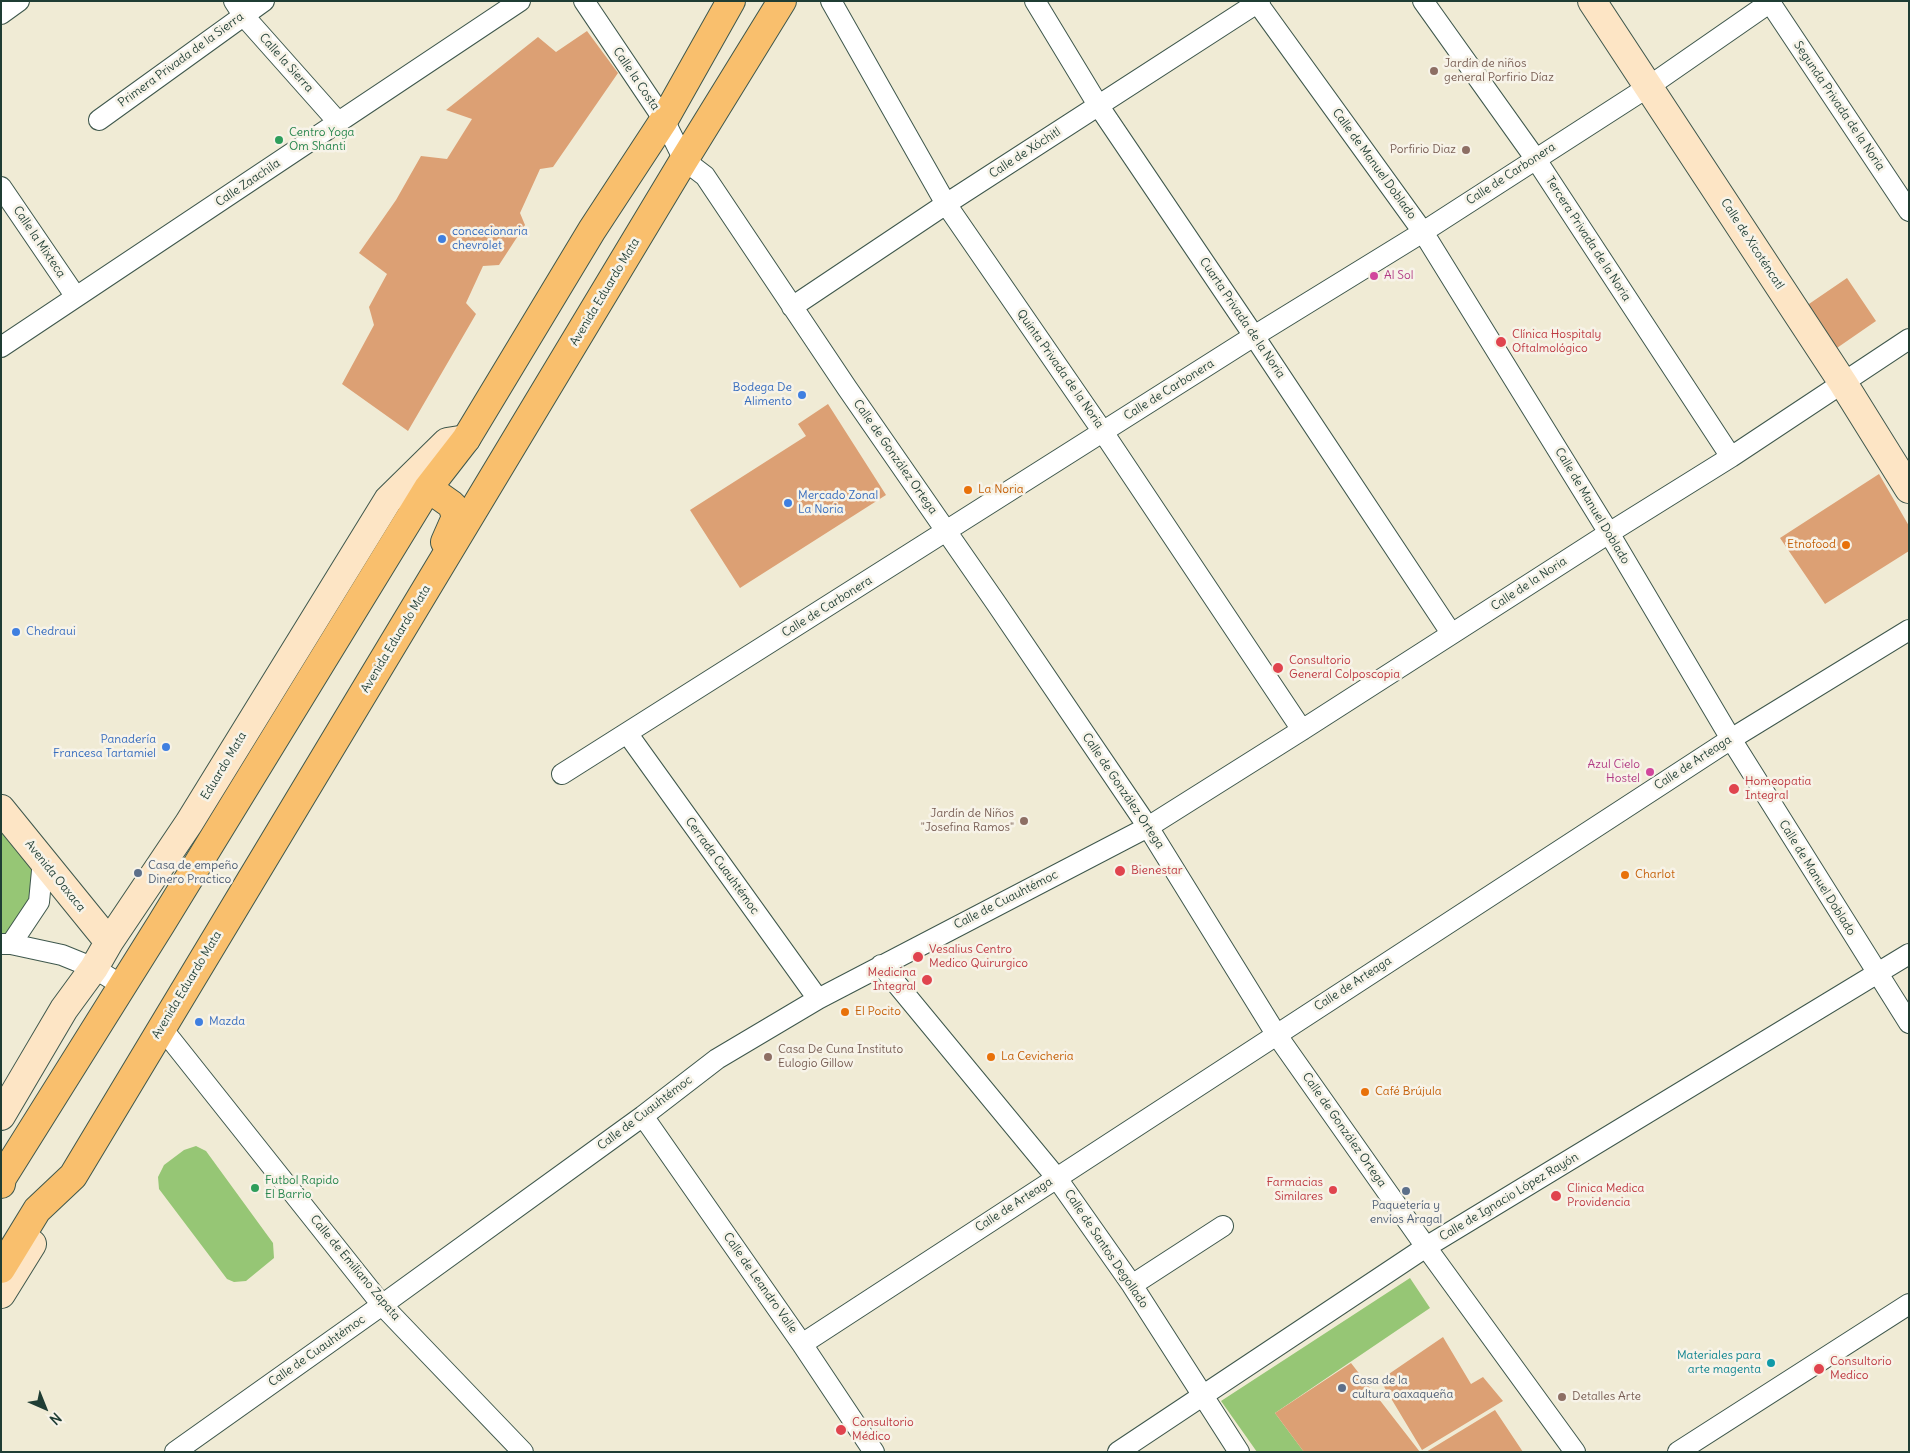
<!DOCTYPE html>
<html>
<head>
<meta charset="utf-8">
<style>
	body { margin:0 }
	#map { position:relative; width:1910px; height:1453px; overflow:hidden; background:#f0ebd5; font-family:Delius,sans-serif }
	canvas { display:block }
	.frame { position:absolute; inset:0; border:2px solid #1f3d34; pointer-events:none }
	.north { position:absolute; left:20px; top:1383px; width:50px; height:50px; -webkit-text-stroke:4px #f7f3e8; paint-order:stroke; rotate:136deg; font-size:14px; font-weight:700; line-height:20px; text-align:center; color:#1f3d34 }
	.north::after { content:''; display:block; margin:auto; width:18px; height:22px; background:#1f3d34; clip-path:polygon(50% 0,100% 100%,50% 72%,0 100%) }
</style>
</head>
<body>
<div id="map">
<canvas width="1910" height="1453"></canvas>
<div class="frame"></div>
<div class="north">N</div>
</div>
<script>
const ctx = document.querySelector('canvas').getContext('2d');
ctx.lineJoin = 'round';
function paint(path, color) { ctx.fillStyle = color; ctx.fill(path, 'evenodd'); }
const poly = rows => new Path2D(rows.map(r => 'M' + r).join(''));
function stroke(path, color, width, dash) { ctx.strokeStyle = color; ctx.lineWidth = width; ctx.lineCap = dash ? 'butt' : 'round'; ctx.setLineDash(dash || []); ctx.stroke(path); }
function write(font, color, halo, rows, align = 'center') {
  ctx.font = font + ' Delius,sans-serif'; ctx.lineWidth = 5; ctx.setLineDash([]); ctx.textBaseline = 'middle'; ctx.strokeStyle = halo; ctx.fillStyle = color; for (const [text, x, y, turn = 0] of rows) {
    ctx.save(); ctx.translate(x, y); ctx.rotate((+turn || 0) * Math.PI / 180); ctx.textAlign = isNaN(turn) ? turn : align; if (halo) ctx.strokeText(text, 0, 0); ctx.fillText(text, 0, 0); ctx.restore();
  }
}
const green = poly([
	[1,827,40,861,37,902,1,939],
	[196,1146,206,1151,273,1243,274,1258,246,1281,234,1282,227,1279,159,1189,158,1177,164,1165,184,1150],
	[1410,1278,1430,1308,1275,1413,1304,1452,1257,1452,1221,1401]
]);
const building = poly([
	[587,31,618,73,553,167,540,169,520,213,525,225,499,265,483,266,466,303,476,314,408,431,342,384,374,325,369,307,387,274,359,253,396,200,421,156,447,159,472,119,446,110,538,37,556,52],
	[1847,278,1876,321,1834,350,1806,306],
	[828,404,886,495,740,588,690,510,806,436,798,424],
	[1879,474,1909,526,1909,551,1825,604,1780,538],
	[1443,1337,1471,1384,1483,1377,1503,1401,1422,1450,1380,1380],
	[1351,1363,1420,1452,1304,1452,1275,1413],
	[1495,1410,1523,1452,1426,1452]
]);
const street = poly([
	[234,1,243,15,339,123],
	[584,1,664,120,684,160,705,176,847,388,996,603,1148,827,1276,1034,1426,1247,1575,1452],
	[831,1,946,204,1103,432,1302,730],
	[1035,1,1098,105,1254,336,1451,633],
	[1256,1,1423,232,1609,533,1731,739,1909,1023],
	[1423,1,1535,158,1731,457],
	[1769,1,1909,211],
	[1,14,19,1],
	[99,120,264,1],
	[1,187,76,297],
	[792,307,946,204,1260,1],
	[1,347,520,1],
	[627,733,818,999],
	[562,774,1254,336,1423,232,1648,87,1772,1],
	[1,944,11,944,62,955,94,968,123,986],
	[11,944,39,902,43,860],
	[881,965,1056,1177,1132,1285,1239,1452],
	[161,1027,382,1305,523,1452],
	[643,1116,802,1344,874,1452],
	[1132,1285,1223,1226],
	[802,1344,1731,739,1909,630],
	[175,1452,382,1305,643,1116,717,1059,818,999,1148,827,1302,730,1609,533,1731,457,1909,339],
	[1118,1452,1426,1247,1909,954],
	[1678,1452,1909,1304]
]);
const secondary = poly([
	[1592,1,1843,383,1909,489],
	[1,809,109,942],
	[1,1116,64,1009,94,968,109,942,189,823,388,500,447,442,466,439],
	[1,1294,32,1244]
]);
const primary = poly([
	[428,488,452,505,456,517,445,542],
	[1,1184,2,1178,161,924,428,488,466,439,592,230,664,120,731,1],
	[1,1269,37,1210,73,1176,684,160,782,1]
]);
const markers = [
	[1434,71,5,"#8d6e63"],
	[279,140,5,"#2e9e5b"],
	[1466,150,5,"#8d6e63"],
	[442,239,5,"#3f7fe0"],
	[1374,276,5,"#d1479c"],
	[1501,342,6,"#e0444e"],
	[802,395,5,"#3f7fe0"],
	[968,490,5,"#e8710a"],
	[788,503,5,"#3f7fe0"],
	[1846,545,5,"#e8710a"],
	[16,632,5,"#3f7fe0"],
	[1278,668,6,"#e0444e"],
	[166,747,5,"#3f7fe0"],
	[1650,772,5,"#d1479c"],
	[1734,789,6,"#e0444e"],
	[1024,821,5,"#8d6e63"],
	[1120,871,6,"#e0444e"],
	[138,873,5,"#5c6f8a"],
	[1625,875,5,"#e8710a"],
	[918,957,6,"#e0444e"],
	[927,980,6,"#e0444e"],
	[845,1012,5,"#e8710a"],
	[199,1022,5,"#3f7fe0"],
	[768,1057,5,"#8d6e63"],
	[991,1057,5,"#e8710a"],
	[1365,1092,5,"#e8710a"],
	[255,1188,5,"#2e9e5b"],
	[1333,1190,5,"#e0444e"],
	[1406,1191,5,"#5c6f8a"],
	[1556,1196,6,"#e0444e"],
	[1771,1363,5,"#0f9aa8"],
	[1819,1369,6,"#e0444e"],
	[1342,1388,5,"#5c6f8a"],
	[1562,1397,5,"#8d6e63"],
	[841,1430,6,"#e0444e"]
];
const streetNames = [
	["Primera Privada de la Sierra",181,60,-36],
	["Calle la Sierra",286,63,48],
	["Calle la Costa",636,79,56],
	["Segunda Privada de la Noria",1839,106,56],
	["Calle de Xóchitl",1025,153,-33],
	["Calle de Manuel Doblado",1374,164,54],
	["Calle de Carbonera",1511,174,-33],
	["Calle Zaachila",248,183,-34],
	["Tercera Privada de la Noria",1588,239,57],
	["Calle la Mixteca",39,242,56],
	["Calle de Xicoténcatl",1752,244,57],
	["Avenida Eduardo Mata",605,292,-59],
	["Cuarta Privada de la Noria",1242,318,56],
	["Quinta Privada de la Noria",1060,369,55],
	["Calle de Carbonera",1169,390,-32],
	["Calle de González Ortega",895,457,55],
	["Calle de Manuel Doblado",1592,506,59],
	["Calle de la Noria",1529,584,-33],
	["Calle de Carbonera",827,607,-32],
	["Avenida Eduardo Mata",396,639,-59],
	["Calle de Arteaga",1693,763,-33],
	["Eduardo Mata",224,766,-59],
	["Calle de González Ortega",1123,791,56],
	["Cerrada Cuauhtémoc",722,866,54],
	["Avenida Oaxaca",55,876,51],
	["Calle de Manuel Doblado",1817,878,58],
	["Calle de Cuauhtémoc",1006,900,-27],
	["Calle de Arteaga",1353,984,-33],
	["Avenida Eduardo Mata",187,985,-59],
	["Calle de Cuauhtémoc",645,1113,-37],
	["Calle de González Ortega",1344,1130,55],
	["Calle de Ignacio López Rayón",1509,1197,-31],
	["Calle de Arteaga",1014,1205,-33],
	["Calle de Santos Degollado",1106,1249,56],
	["Calle de Emiliano Zapata",355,1268,50],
	["Calle de Leandro Valle",760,1283,55],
	["Calle de Cuauhtémoc",317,1351,-35]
];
const educationNames = [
	["Jardín de niños",1444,64],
	["general Porfirio Díaz",1444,78],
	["Porfirio Diaz",1456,150,"right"],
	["Jardín de Niños",1014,814,"right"],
	["\"Josefina Ramos\"",1014,828,"right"],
	["Casa De Cuna Instituto",778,1050],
	["Eulogio Gillow",778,1064],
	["Detalles Arte",1572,1397]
];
const leisureNames = [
	["Centro Yoga",289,133],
	["Om Shanti",289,147],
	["Futbol Rapido",265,1181],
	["El Barrio",265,1195]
];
const shopNames = [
	["concecionaria",452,232],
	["chevrolet",452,246],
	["Bodega De",792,388,"right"],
	["Alimento",792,402,"right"],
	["Mercado Zonal",798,496],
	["La Noria",798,510],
	["Chedraui",26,632],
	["Panadería",156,740,"right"],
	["Francesa Tartamiel",156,754,"right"],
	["Mazda",209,1022]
];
const hotelNames = [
	["Al Sol",1384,276],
	["Azul Cielo",1640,765,"right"],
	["Hostel",1640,779,"right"]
];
const healthNames = [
	["Clínica Hospitaly",1512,335],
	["Oftalmológico",1512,349],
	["Consultorio",1289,661],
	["General Colposcopia",1289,675],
	["Homeopatia",1745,782],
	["Integral",1745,796],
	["Bienestar",1131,871],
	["Vesalius Centro",929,950],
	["Medico Quirurgico",929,964],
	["Medicina",916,973,"right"],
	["Integral",916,987,"right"],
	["Farmacias",1323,1183,"right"],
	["Similares",1323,1197,"right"],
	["Clinica Medica",1567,1189],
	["Providencia",1567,1203],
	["Consultorio",1830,1362],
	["Medico",1830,1376],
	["Consultorio",852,1423],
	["Médico",852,1437]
];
const foodNames = [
	["La Noria",978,490],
	["Etnofood",1836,545,"right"],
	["Charlot",1635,875],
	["El Pocito",855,1012],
	["La Cevicheria",1001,1057],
	["Café Brújula",1375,1092]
];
const serviceNames = [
	["Casa de empeño",148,866],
	["Dinero Practico",148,880],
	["Paquetería y",1406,1206,"center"],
	["envíos Aragal",1406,1220,"center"],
	["Casa de la",1352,1381],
	["cultura oaxaqueña",1352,1395]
];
const cultureNames = [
	["Materiales para",1761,1356],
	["arte magenta",1761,1370]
];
paint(green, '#96c675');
paint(building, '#dca074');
stroke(street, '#3e574c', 22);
stroke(secondary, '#3e574c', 30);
stroke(primary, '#3e574c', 30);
stroke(street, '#fff', 20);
stroke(secondary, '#fde5c5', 28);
stroke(primary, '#f9bf6d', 28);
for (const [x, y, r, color] of markers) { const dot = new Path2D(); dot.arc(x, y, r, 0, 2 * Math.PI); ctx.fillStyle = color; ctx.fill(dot); stroke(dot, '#f7f3e8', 2); }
write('12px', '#1f3d34', '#f7f3e8', streetNames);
write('12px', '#785e54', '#f7f3e8', educationNames, 'left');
write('12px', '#27864d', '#f7f3e8', leisureNames, 'left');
write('12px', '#366cbe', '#f7f3e8', shopNames, 'left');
write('12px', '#b23c85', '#f7f3e8', hotelNames, 'left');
write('12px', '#be3a42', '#f7f3e8', healthNames, 'left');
write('12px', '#c56008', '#f7f3e8', foodNames, 'left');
write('12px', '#4e5e75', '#f7f3e8', serviceNames, 'left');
write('12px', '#0d838f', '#f7f3e8', cultureNames, 'right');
</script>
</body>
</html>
